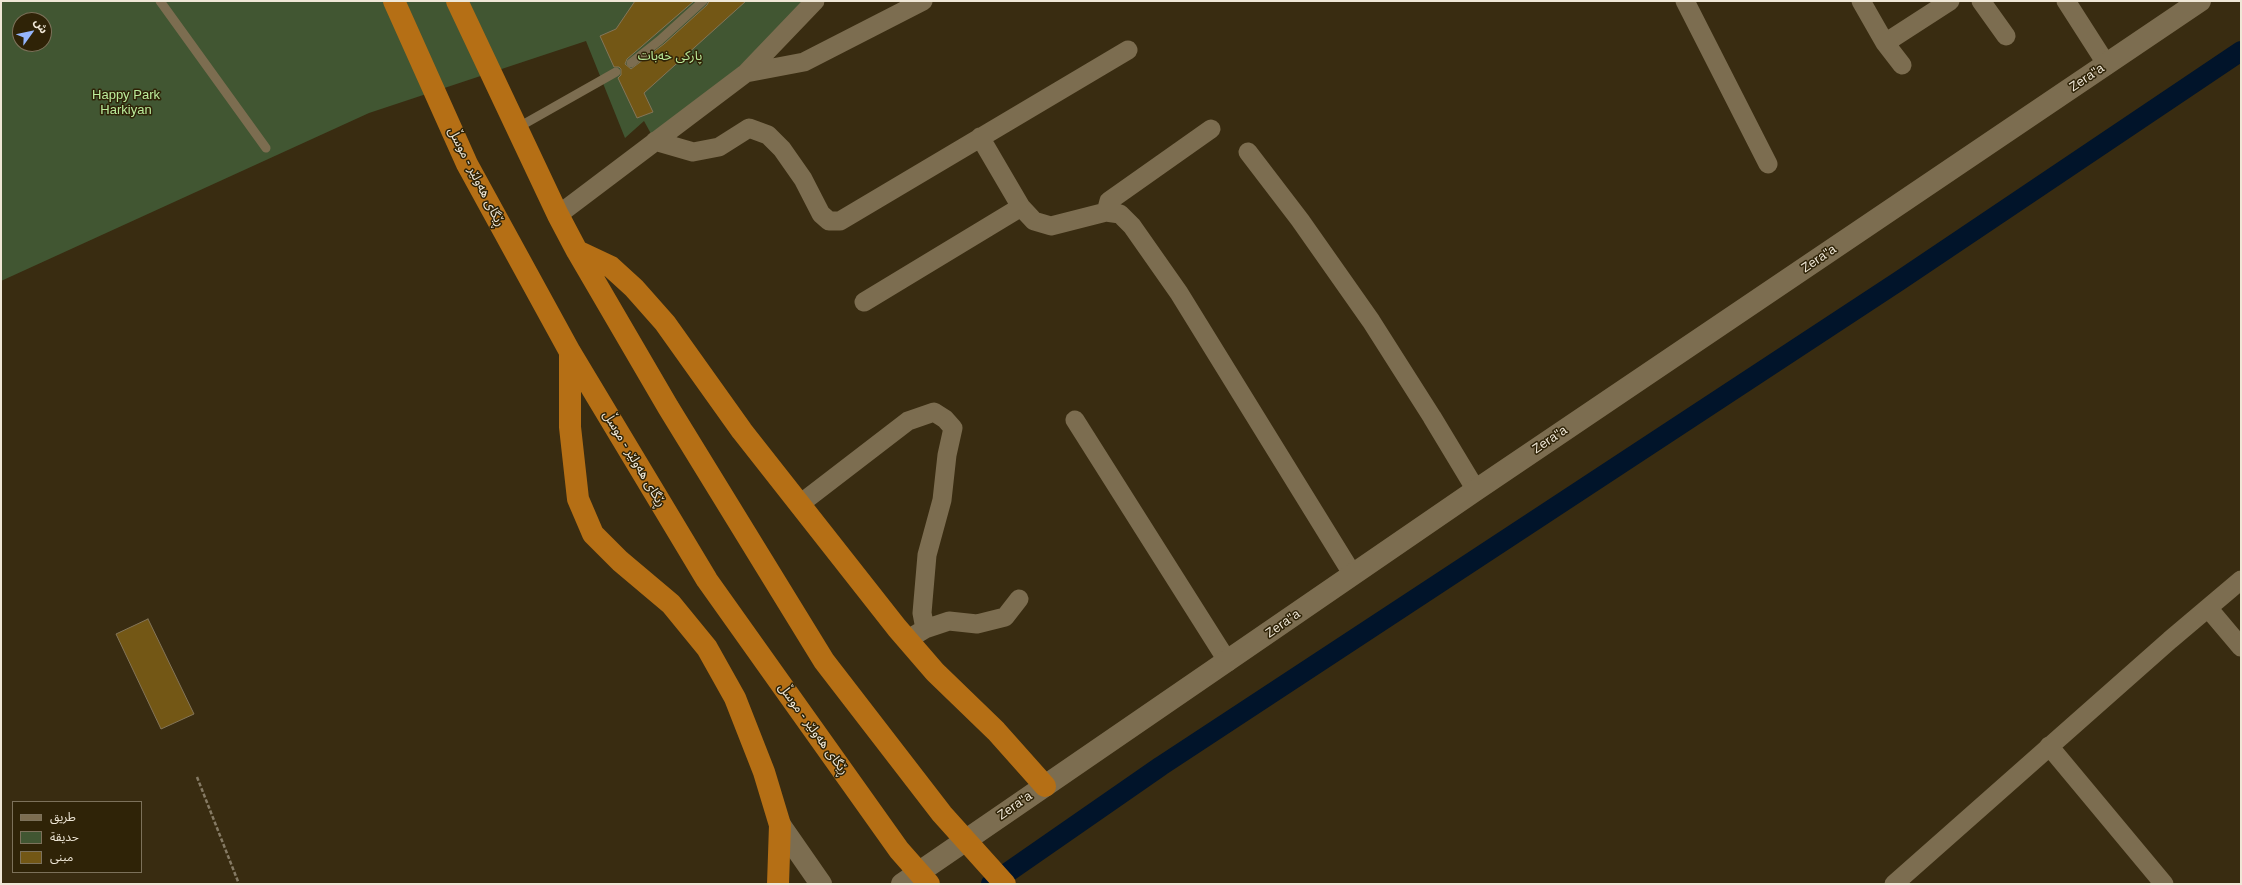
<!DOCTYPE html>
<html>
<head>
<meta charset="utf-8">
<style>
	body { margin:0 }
	#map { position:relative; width:2242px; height:885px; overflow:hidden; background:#392c11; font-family:Helvetica,"Noto Sans Arabic",sans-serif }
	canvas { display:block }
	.frame { position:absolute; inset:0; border:2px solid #efe7d7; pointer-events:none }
	.legend { position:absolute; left:12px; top:801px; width:130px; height:72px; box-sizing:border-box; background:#2f2307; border:1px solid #7c715a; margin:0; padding:5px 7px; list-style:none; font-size:12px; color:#efe7d7 }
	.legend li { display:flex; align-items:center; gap:8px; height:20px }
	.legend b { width:20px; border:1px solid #7c715a }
	.north { position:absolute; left:12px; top:12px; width:40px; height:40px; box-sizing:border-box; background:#2f2307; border:1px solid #7c715a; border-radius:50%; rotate:57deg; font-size:11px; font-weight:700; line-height:16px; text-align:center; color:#efe7d7 }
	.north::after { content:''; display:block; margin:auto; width:14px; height:18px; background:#95b6fd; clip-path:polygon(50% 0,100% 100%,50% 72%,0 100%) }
</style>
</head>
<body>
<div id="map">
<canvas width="2242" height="885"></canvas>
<div class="frame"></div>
<ul class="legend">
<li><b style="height:5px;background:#7c6d50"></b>طريق</li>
<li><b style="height:11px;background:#415632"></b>حديقة</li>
<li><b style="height:11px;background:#735715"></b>مبنى</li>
</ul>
<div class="north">ش</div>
</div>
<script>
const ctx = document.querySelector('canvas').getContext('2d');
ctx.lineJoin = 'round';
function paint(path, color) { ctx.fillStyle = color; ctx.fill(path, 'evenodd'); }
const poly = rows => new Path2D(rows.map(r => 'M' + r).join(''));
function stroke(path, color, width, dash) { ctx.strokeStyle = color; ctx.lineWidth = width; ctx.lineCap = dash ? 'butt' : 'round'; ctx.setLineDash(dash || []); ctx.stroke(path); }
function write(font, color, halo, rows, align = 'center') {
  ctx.font = font + ' Helvetica,"Noto Sans Arabic",sans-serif'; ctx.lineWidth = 3; ctx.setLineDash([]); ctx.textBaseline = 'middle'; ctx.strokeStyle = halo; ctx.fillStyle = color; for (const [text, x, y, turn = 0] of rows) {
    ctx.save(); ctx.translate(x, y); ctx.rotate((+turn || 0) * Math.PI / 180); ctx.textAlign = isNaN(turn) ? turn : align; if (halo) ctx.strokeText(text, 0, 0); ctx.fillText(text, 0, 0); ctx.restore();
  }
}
const green = poly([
	[1,1,814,1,655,141,644,121,625,138,586,41,369,113,1,281],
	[20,20,44,20,44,44,20,44]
]);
const canal = poly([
	[991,884,1161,766,1899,281,2241,51]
]);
const building = poly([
	[635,1,694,1,627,59,625,64,631,69,664,44,707,5,709,1,746,1,644,93,653,112,637,118,618,78,621,75,621,69,619,67,614,67,600,36,616,29,635,1],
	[148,619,194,714,161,729,116,634,148,619]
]);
const path = poly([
	[197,777,239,884]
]);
const lane = poly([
	[160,1,266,148],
	[631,63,660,40,703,1],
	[517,128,616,72]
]);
const street = poly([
	[1685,1,1768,164],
	[1861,1,1885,43,1902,65],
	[1981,1,2006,36],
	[2066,1,2107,65],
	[1885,43,1950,1],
	[746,73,804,62,923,1],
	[980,137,1021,207,1034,221,1051,226,1106,212,1120,214,1132,226,1179,293,1353,575],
	[655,141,693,152,719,147,749,128,768,135,782,149,803,179,821,214,829,221,840,221,1128,50],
	[1248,152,1300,220,1371,321,1432,417,1476,490],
	[1106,212,1109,201,1211,129],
	[558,215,746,73,815,1],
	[864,302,1021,207],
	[1075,420,1228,662],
	[800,504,908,421,934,412,945,419,953,428,947,455,942,500,927,555,922,613,925,629],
	[2208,608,2241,647],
	[915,635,925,629,949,621,977,624,1005,617,1019,599],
	[2049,746,2164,884],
	[1894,884,2170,640,2241,580]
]);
const secondary = poly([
	[780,825,821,884],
	[902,884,1476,490,2200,1]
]);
const highway = poly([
	[394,1,467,164,570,352,707,580,899,850,929,884],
	[457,1,558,215,577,251,668,407,824,661,942,814,1005,884],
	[577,251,611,267,634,288,665,323,742,431,897,628,935,672,996,731,1045,786],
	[570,352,570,427,578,499,593,534,620,561,671,604,707,648,735,698,764,772,780,825,778,884]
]);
const parkNames = [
	["پارکی خەبات",670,56],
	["Happy Park",126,95],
	["Harkiyan",126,110]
];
const streetNames = [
	["Zera\"a",2087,78,-34],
	["ڕێگای هەولێر - موسڵ",476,177,63],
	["Zera\"a",1819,259,-34],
	["Zera\"a",1550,440,-34],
	["ڕێگای هەولێر - موسڵ",634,459,59],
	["Zera\"a",1283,624,-35],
	["ڕێگای هەولێر - موسڵ",813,729,54],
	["Zera\"a",1015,806,-35]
];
paint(green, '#415632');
stroke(canal, '#01142a', 20);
paint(building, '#735715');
stroke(building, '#847558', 1);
stroke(path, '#857a64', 2.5, [4, 2]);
stroke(lane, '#7c6d50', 9);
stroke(street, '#7c6d50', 19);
stroke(secondary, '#7c6d50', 22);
stroke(highway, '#b56f15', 22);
write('13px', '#bbec9b', '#2f2307', parkNames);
write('13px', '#efe7d7', '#2f2307', streetNames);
</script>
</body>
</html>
